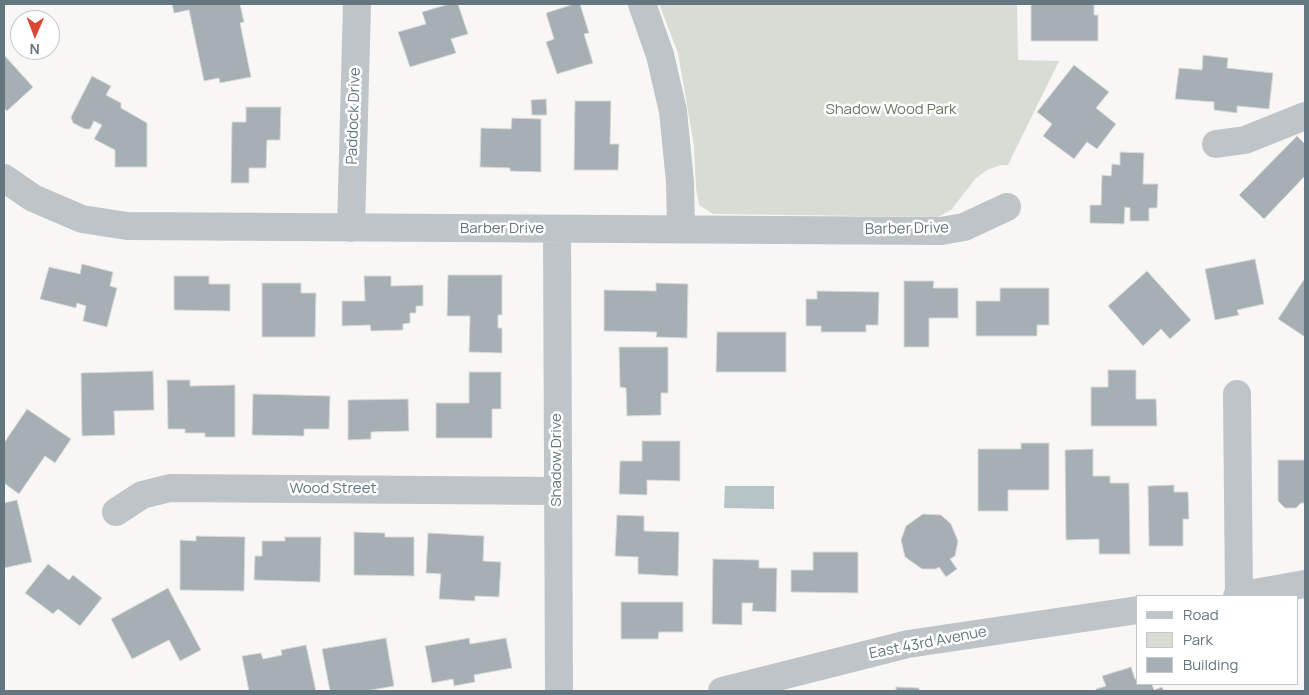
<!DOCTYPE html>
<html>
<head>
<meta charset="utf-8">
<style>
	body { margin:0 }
	#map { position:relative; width:1309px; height:695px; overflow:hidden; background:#f8f7f5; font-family:Manrope,sans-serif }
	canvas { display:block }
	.frame { position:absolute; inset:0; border:5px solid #64767f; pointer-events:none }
	.legend { position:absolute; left:1136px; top:595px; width:162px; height:90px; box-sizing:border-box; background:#fff; border:1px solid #c1c8cc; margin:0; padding:6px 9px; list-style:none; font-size:15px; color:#64767f }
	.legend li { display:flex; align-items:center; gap:10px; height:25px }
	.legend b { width:25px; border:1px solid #c1c8cc }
	.north { position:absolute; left:10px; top:10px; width:50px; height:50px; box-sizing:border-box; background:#fff; border:1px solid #c1c8cc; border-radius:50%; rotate:181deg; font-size:14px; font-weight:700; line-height:20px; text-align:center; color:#64767f }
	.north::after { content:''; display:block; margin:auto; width:18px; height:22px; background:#db4632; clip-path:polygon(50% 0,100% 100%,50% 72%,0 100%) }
</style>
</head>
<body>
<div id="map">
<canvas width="1309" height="695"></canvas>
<div class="frame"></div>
<ul class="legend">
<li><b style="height:6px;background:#bec4c7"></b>Road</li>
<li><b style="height:14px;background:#d8dcd4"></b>Park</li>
<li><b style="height:14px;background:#a6b0b4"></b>Building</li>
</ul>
<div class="north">N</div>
</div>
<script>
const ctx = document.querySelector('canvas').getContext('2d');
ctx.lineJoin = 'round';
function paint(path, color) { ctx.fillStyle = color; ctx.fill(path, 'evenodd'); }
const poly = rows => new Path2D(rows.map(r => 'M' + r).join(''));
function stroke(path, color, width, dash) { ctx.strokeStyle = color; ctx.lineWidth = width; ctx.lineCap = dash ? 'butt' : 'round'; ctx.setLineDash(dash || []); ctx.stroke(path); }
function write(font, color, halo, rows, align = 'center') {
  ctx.font = font + ' Manrope,sans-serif'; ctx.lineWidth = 5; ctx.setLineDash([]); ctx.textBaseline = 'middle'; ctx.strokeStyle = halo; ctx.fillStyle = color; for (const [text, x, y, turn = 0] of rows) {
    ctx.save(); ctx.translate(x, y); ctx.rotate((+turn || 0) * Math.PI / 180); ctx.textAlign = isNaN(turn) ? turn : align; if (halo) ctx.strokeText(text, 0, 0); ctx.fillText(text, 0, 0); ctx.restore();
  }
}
const green = poly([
	[659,4,1017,4,1018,60,1059,61,1008,165,1001,165,987,170,976,178,951,210,938,217,713,214,699,205,696,188,694,146,678,53]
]);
const water = poly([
	[725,486,774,486,774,509,724,508]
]);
const building = poly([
	[172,4,240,4,244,22,240,23,251,77,220,83,219,78,204,81,189,10,174,13,172,4],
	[449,4,458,4,468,34,451,39,456,53,410,67,398,32,426,24,422,12,449,4],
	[574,4,580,4,589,33,584,34,593,63,557,74,546,42,554,39,546,13,574,4],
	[1031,4,1094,4,1094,15,1098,15,1098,41,1031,41,1031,4],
	[4,55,33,87,7,111,4,108,4,55],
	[1203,55,1228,58,1227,68,1273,73,1269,109,1237,106,1237,113,1214,110,1214,102,1175,99,1179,68,1202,70,1203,55],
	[1074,65,1109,92,1096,108,1116,124,1097,149,1087,142,1074,159,1043,136,1052,124,1037,112,1074,65],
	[92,76,111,86,106,95,121,103,121,108,147,123,147,167,115,167,115,150,94,139,102,125,94,121,90,129,85,129,73,123,71,117,92,76],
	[546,99,547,115,532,115,531,100,546,99],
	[575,101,611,101,610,144,619,144,618,170,574,170,575,101],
	[246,107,281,107,280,140,267,140,266,168,249,168,249,183,231,183,232,122,246,122,246,107],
	[512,118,541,119,541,172,510,171,510,168,480,167,481,128,511,129,512,118],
	[1297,136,1305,144,1305,176,1264,219,1239,195,1297,136],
	[1120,152,1144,153,1143,184,1158,184,1157,208,1149,208,1149,221,1130,221,1130,208,1125,207,1124,224,1090,223,1090,205,1101,205,1102,175,1111,176,1112,164,1120,165,1120,152],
	[1255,259,1264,304,1237,310,1239,315,1215,320,1205,269,1255,259],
	[82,264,113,272,110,286,117,288,107,327,83,321,86,306,77,303,76,308,40,299,49,267,80,274,82,264],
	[1147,271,1191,320,1170,339,1161,329,1143,346,1108,306,1147,271],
	[448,275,502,275,502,315,498,315,498,328,502,328,502,353,469,352,470,316,447,316,448,275],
	[174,276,209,276,209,284,230,284,230,311,174,310,174,276],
	[364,276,391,276,391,286,423,285,423,306,416,306,416,313,410,313,410,323,403,324,403,330,371,331,370,325,342,326,342,301,365,301,364,276],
	[1305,278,1305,337,1278,319,1305,278],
	[904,281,934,281,933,288,958,288,958,318,929,318,929,347,904,347,904,281],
	[262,283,301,283,301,293,316,293,315,337,262,337,262,283],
	[656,283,688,284,687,338,656,337,657,332,604,331,604,290,656,291,656,283],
	[1000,288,1049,288,1049,325,1037,325,1037,336,976,336,976,301,1000,301,1000,288],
	[817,291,879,292,878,325,866,325,866,332,821,332,821,326,806,326,806,299,817,299,817,291],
	[717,332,786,332,786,372,716,372,717,332],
	[619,347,668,347,668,393,661,393,661,415,627,416,626,388,620,387,619,347],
	[1108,370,1136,370,1136,399,1156,399,1157,426,1091,426,1091,387,1108,387,1108,370],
	[153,371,154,410,114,411,115,435,82,436,81,373,153,371],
	[469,372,501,372,501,409,492,409,492,438,436,438,436,403,469,403,469,372],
	[167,380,190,380,190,386,235,385,235,437,205,437,205,433,185,433,185,429,168,429,167,380],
	[253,394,330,396,329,429,304,429,304,436,252,435,253,394],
	[408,399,409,431,371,432,371,439,348,440,348,400,408,399],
	[27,409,71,439,55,463,45,456,19,494,4,483,4,443,27,409],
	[642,441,680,441,680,481,647,480,647,495,619,494,620,461,642,461,642,441],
	[1021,443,1049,443,1049,490,1008,490,1008,511,978,511,978,449,1021,449,1021,443],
	[1093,449,1093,476,1110,476,1110,483,1129,483,1130,554,1099,554,1099,539,1066,540,1065,450,1093,449],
	[1278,460,1305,460,1305,503,1301,503,1296,508,1285,508,1278,501,1278,460],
	[1174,485,1174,492,1188,492,1189,519,1183,519,1183,546,1149,546,1148,486,1174,485],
	[17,500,32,562,4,568,4,503,17,500],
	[923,514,941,515,951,524,958,541,955,556,950,559,957,569,946,577,939,567,936,569,922,569,905,557,901,540,906,526,923,514],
	[617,515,644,516,644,531,679,532,678,576,638,574,638,557,615,556,617,515],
	[354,532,385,533,385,537,414,537,414,576,354,575,354,532],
	[428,533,484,536,483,561,501,562,499,597,475,596,475,601,439,599,441,574,426,573,428,533],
	[196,536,245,537,244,591,180,590,180,540,196,541,196,536],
	[285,537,321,537,320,582,254,580,255,556,262,556,262,541,285,541,285,537],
	[813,552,858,552,858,593,791,592,791,570,813,570,813,552],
	[713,559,759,560,759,568,777,568,776,612,752,611,753,603,742,603,742,625,712,624,713,559],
	[48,564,69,580,73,575,102,598,80,626,58,609,53,614,25,593,48,564],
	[168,588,201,650,180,661,169,640,132,659,111,619,168,588],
	[621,602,683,602,683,632,659,632,658,639,621,639,621,602],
	[386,638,394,686,366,691,330,691,322,649,386,638],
	[469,638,470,644,506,638,512,668,474,675,475,682,454,686,453,679,432,683,425,646,469,638],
	[306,645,316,691,249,691,242,656,261,653,263,659,282,655,281,650,306,645],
	[1131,667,1135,679,1138,679,1138,684,1152,684,1154,690,1162,687,1164,691,1096,691,1096,689,1106,686,1102,676,1131,667],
	[896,687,919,688,919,691,896,691,896,687]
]);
const minor = poly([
	[642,4,660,55,673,111,680,182,681,228],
	[1216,144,1245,140,1305,116],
	[4,178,33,198,82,219,127,226,941,231,964,227,1007,207],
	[351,228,357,4],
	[557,229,559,691],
	[1237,394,1239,596],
	[116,512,142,495,170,488,557,491]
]);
const tertiary = poly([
	[1237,596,1305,584],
	[722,691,908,644,1138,610]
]);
const parkNames = [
	["Shadow Wood Park",891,110]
];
const streetNames = [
	["Paddock Drive",354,116,-88],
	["Barber Drive",502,229],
	["Barber Drive",907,229,-1],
	["Shadow Drive",557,460,-90],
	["Wood Street",333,489],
	["East 43rd Avenue",928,643,-11]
];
paint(green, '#d8dcd4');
paint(water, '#b6c4c6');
paint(building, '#a6b0b4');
stroke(building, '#d9d9d8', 1);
stroke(minor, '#bec4c7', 28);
stroke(tertiary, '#bec4c7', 28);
write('15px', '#697763', '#fff', parkNames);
write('15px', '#64767f', '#fff', streetNames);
</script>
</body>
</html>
